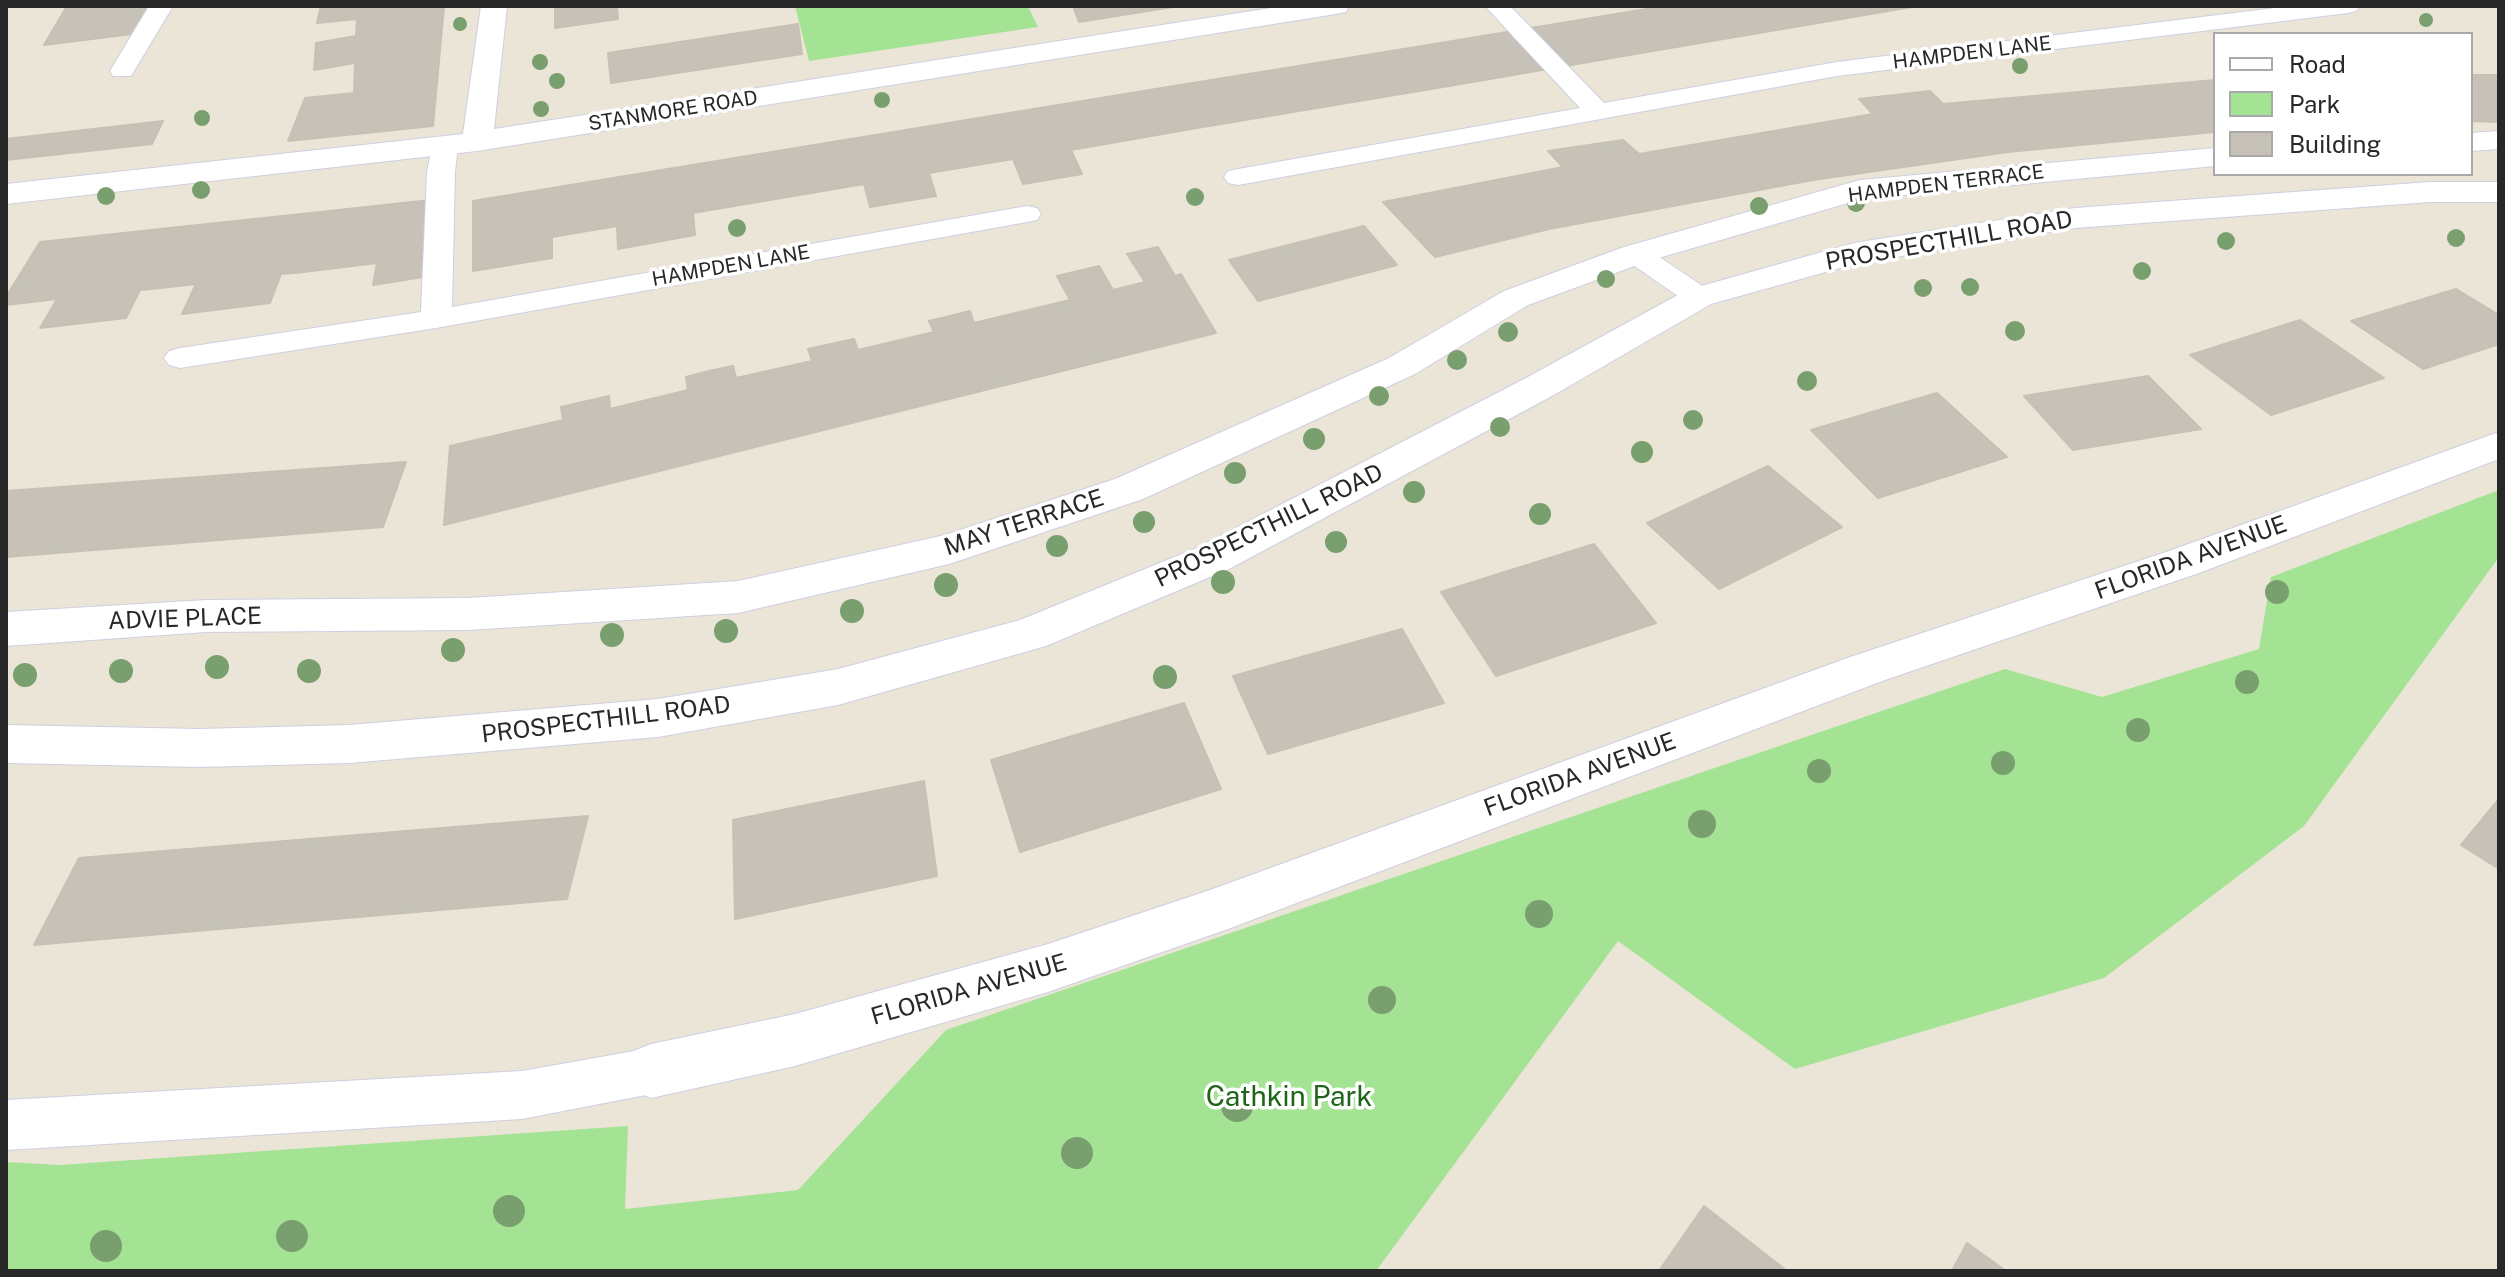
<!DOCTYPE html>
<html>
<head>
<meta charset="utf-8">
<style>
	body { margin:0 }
	#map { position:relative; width:2505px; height:1277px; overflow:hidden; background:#ebe5d8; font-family:"Public Sans",sans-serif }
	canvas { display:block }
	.frame { position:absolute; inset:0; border:8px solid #282828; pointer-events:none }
	.legend { position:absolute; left:2213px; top:32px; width:260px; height:144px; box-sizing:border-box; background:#fff; border:2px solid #a9a9a9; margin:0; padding:10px 14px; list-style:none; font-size:24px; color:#282828 }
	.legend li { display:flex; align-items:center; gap:16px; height:40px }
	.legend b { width:40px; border:2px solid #a9a9a9 }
</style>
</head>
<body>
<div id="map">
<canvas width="2505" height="1277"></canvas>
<div class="frame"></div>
<ul class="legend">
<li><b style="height:10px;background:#fff"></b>Road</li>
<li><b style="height:22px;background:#a4e393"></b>Park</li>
<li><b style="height:22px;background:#c6c2b8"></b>Building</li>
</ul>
</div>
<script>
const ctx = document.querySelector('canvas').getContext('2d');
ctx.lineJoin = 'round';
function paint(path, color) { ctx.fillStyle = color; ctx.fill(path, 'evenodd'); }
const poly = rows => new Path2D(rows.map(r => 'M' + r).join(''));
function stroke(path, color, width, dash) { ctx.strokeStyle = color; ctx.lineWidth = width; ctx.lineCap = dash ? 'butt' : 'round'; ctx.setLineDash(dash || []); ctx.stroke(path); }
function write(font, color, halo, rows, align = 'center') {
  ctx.font = font + ' "Public Sans",sans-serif'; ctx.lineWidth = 7; ctx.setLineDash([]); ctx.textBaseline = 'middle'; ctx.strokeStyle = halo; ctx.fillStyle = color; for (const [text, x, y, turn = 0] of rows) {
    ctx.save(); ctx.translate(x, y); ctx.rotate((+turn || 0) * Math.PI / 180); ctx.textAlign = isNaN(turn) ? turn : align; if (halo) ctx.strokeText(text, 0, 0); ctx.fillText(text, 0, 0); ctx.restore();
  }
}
const green = poly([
	[795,6,1028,6,1038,27,809,61],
	[2499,490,2499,557,2304,826,2104,978,1795,1069,1618,941,1376,1271,6,1271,6,1162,60,1165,628,1126,625,1209,798,1190,946,1030,2005,669,2102,697,2259,649,2271,577]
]);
const building = poly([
	[67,6,153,6,140,33,44,45,67,6],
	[321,6,444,6,433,126,288,141,305,98,354,93,355,63,314,70,316,43,356,36,357,19,317,23,321,6],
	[555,6,617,6,618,19,555,28,555,6],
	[1073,6,1179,6,1079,22,1073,6],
	[1665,6,1918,6,1641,53,1604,16,1665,6],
	[1604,16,1641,53,1449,86,1416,47,1604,16],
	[798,24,802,54,611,83,608,53,798,24],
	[1416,47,1449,86,1197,128,1174,86,1416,47],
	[2471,75,2499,75,2499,122,2471,121,2471,75],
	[2215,80,2215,132,2008,152,1954,103,2215,80],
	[1174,86,1197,128,1071,150,1082,174,1023,184,1013,159,929,173,936,196,870,207,864,184,693,213,695,235,618,249,617,226,552,237,552,258,473,271,473,201,1174,86],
	[1930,91,1943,104,1954,103,2008,152,1813,180,1549,229,1435,257,1383,202,1563,167,1548,151,1623,140,1639,154,1873,114,1859,99,1930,91],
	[163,121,152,144,6,160,6,139,163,121],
	[449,198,442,274,373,285,377,263,295,273,320,212,449,198],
	[320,212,295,273,281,274,270,303,182,314,196,284,151,289,179,227,320,212],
	[1364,226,1397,265,1258,301,1229,260,1364,226],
	[179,227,151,289,140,290,126,318,40,328,57,299,6,305,6,297,40,242,179,227],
	[1158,247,1175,276,1181,274,1216,333,981,391,950,316,970,311,974,323,1070,300,1057,276,1099,266,1113,290,1145,282,1127,254,1158,247],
	[2456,289,2499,315,2499,344,2423,369,2351,321,2456,289],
	[950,316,981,391,731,453,709,371,733,366,736,378,812,361,808,349,854,339,858,350,934,332,929,321,950,316],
	[2300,320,2384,378,2271,415,2190,355,2300,320],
	[709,371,731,453,444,525,450,446,563,420,561,407,609,396,610,409,688,390,686,377,709,371],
	[2148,376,2201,429,2073,450,2024,396,2148,376],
	[1937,393,2007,457,1878,498,1811,430,1937,393],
	[406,462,383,527,6,557,6,491,406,462],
	[1768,466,1842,527,1719,589,1647,523,1768,466],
	[1594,544,1656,623,1496,676,1441,592,1594,544],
	[1402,629,1444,703,1268,754,1233,676,1402,629],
	[1184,703,1221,789,1020,852,991,760,1184,703],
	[924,781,937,876,735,919,733,820,924,781],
	[2499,799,2499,869,2461,845,2499,799],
	[588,816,567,899,34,945,79,858,588,816],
	[1704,1206,1787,1271,1659,1271,1704,1206],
	[1967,1243,2006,1271,1952,1271,1967,1243]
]);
const service = poly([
	[149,6,173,6,131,76,113,76,110,71,149,6],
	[1485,6,1510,6,1604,103,1837,62,2291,6,2360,6,2356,11,2348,13,1837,76,1238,185,1228,183,1224,177,1228,171,1238,169,1580,108,1485,6],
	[445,138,454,140,458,146,455,172,452,307,1027,206,1037,208,1041,214,1037,220,1027,222,436,328,180,368,169,365,164,358,169,351,180,348,421,312,427,172,432,146,436,140,445,138],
	[1636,245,1646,248,1710,291,1714,297,1710,303,1699,306,1688,303,1626,260,1621,254,1626,248,1636,245],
	[651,1048,668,1055,675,1071,668,1087,651,1094,522,1119,6,1150,6,1100,522,1071,651,1048]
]);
const minor = poly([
	[481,6,507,6,494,129,1284,6,1349,6,1346,12,1336,14,477,151,6,204,6,184,463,134,481,6],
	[2499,131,2499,149,2471,151,2471,133,2499,131],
	[2215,148,2215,166,1862,199,1648,261,1528,305,1415,374,1143,499,949,564,738,613,469,630,206,632,6,646,6,612,206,600,469,598,738,581,945,535,1115,479,1389,358,1504,291,1624,247,1860,180,2215,148],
	[2499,432,2499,459,2199,573,1885,680,1228,929,1048,992,795,1066,651,1098,631,1090,623,1071,631,1052,651,1044,795,1014,1048,944,1210,890,1853,656,2169,551,2499,432]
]);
const secondary = poly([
	[2430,182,2499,182,2499,202,2430,202,2075,228,1858,263,1711,304,1552,396,1229,569,1046,646,838,705,658,737,349,763,200,767,6,763,6,725,200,729,349,725,658,699,838,669,1020,620,1199,547,1526,378,1687,290,1854,243,2075,208,2430,182]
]);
const trees = [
	[2426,20,7],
	[460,24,7],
	[540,62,8],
	[2020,66,8],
	[557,81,8],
	[882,100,8],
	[541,109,8],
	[202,118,8],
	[201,190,9],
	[106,196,9],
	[1195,197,9],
	[1856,203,9],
	[1759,206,9],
	[737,228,9],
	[2456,238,9],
	[2226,241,9],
	[2142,271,9],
	[1606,279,9],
	[1970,287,9],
	[1923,288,9],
	[2015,331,10],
	[1508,332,10],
	[1457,360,10],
	[1807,381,10],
	[1379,396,10],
	[1693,420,10],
	[1500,427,10],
	[1314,439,11],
	[1642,452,11],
	[1235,473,11],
	[1414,492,11],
	[1540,514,11],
	[1144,522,11],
	[1336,542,11],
	[1057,546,11],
	[1223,582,12],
	[946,585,12],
	[2277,592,12],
	[852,611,12],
	[726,631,12],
	[612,635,12],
	[453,650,12],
	[217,667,12],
	[121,671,12],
	[309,671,12],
	[25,675,12],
	[1165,677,12],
	[2247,682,12],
	[2138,730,12],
	[2003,763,12],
	[1819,771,12],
	[1702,824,14],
	[1539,914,14],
	[1382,1000,14],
	[1237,1106,16],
	[1077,1153,16],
	[509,1211,16],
	[292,1236,16],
	[106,1246,16]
];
const farStreetnames = [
	["HAMPDEN LANE",1972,53,-7],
	["STANMORE ROAD",673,111,-9],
	["HAMPDEN TERRACE",1946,184,-7],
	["HAMPDEN LANE",731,266,-10]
];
const streetNames = [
	["PROSPECTHILL ROAD",1949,241,-10],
	["MAY TERRACE",1024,523,-18],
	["PROSPECTHILL ROAD",1269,526,-26],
	["FLORIDA AVENUE",2191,558,-20],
	["ADVIE PLACE",185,619,-2],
	["PROSPECTHILL ROAD",606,720,-7],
	["FLORIDA AVENUE",1580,775,-20],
	["FLORIDA AVENUE",969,990,-16]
];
const nearParknames = [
	["Cathkin Park",1289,1097]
];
paint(green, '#a4e393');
paint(building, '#c6c2b8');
stroke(building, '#c6c1b2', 2);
stroke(service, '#cecfe1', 2);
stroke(minor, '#cecfe1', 2);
stroke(secondary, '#cecfe1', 2);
paint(service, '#fff');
paint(minor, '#fff');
paint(secondary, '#fff');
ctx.fillStyle = '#7a9f6e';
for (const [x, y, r] of trees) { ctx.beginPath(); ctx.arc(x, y, r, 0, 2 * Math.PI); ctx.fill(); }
write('20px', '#282828', '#fff', farStreetnames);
write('24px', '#282828', '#fff', streetNames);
write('28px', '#1d6517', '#fff', nearParknames);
</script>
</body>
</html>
